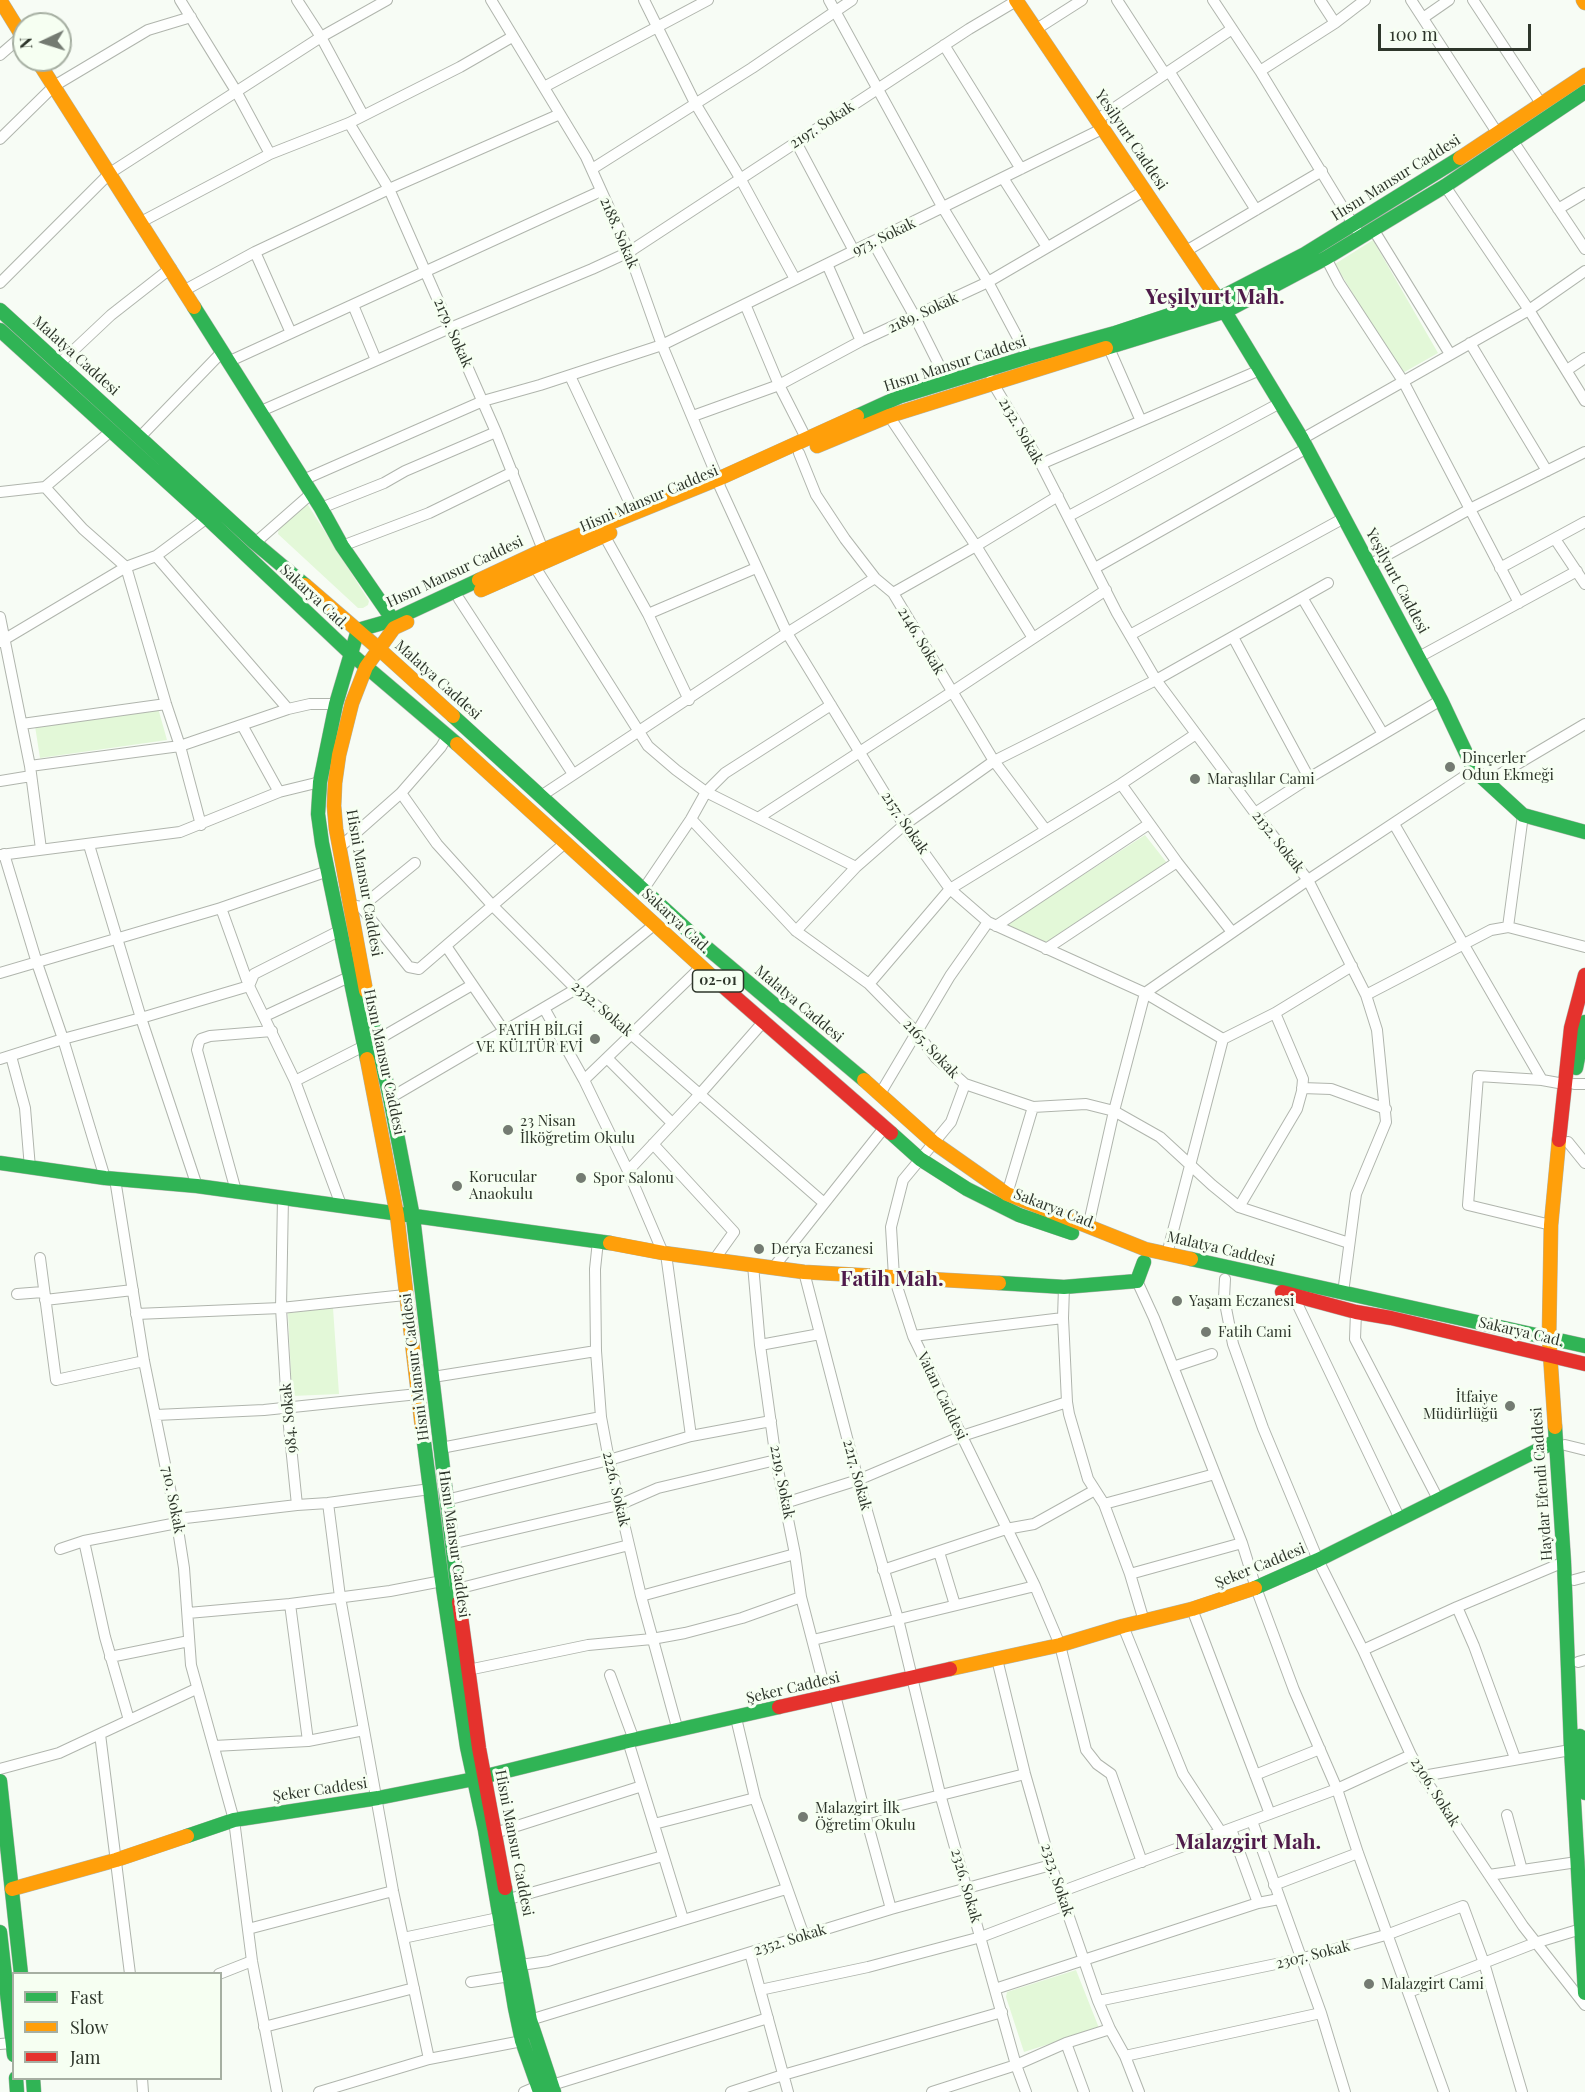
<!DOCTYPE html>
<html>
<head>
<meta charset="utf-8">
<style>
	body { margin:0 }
	#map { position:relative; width:1585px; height:2092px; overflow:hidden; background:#f7fcf5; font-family:"Playfair Display",serif }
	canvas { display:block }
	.legend { position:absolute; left:12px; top:1972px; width:210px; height:108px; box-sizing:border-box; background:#f6fff2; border:2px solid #a6afa2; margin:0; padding:8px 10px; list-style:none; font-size:18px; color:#2e362b }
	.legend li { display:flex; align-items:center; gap:12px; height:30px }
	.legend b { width:30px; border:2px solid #a6afa2 }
	.north { position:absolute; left:12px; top:12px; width:60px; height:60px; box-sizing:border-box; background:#f6fff2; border:2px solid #a6afa2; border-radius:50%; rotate:266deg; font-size:16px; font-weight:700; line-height:24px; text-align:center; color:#2e362b }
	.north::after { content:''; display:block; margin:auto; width:21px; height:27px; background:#747b72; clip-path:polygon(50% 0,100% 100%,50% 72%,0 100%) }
	.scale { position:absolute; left:1378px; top:24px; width:153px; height:27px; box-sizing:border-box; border:3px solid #2e362b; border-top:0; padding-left:8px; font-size:18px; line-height:21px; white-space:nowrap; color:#2e362b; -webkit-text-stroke:4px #f6fff2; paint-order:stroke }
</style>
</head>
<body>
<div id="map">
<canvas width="1585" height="2092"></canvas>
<ul class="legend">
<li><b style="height:8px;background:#30b455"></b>Fast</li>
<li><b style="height:8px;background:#ff9f0a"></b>Slow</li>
<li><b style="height:8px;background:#e5322d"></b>Jam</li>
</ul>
<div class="north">N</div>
<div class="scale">100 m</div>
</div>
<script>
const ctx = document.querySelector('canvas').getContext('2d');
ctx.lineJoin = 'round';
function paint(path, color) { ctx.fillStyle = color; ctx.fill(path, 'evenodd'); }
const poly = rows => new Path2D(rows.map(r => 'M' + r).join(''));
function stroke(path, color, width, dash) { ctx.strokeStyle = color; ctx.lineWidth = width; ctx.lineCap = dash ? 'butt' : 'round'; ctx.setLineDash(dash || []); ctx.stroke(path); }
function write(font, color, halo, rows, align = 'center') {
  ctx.font = font + ' "Playfair Display",serif'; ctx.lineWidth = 6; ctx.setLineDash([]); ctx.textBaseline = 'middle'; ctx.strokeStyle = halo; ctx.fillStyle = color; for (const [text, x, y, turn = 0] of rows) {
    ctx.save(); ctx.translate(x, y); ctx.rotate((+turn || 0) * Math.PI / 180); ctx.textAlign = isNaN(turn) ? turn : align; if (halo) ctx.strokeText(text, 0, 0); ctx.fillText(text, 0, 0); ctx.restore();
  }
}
const green = poly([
	[1373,240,1438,353,1401,374,1335,264],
	[303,504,308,505,369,601,368,605,363,608,358,608,278,534,279,526],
	[158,708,167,740,40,758,35,726],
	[1145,835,1167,863,1045,943,1006,925],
	[333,1308,339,1394,292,1396,288,1313],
	[1076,1970,1099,2028,1024,2052,1006,1997,1007,1992]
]);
const street = poly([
	[180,0,236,91,270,154],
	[297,0,321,37,363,115],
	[491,0,586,157,629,252,662,345,718,479,720,487,787,633,904,825,950,889,988,922,1145,993,1223,1039],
	[644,0,695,103,740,178,795,279],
	[829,0,943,208,988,282,1028,357],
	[1117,0,1165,74],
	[1213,0,1260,71,1356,229],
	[1320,0,1335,23],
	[1411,0,1498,134],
	[1473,0,1542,105],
	[1423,18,1449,0],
	[1035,30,1082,0],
	[944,45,1021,169],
	[0,55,22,36],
	[1169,71,1256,210],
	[1260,71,1335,23,1365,0],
	[544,87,708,0],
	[1098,119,1232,29],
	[349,123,389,189,496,432,543,550],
	[0,139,54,86,148,30,191,17],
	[1513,141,1585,249],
	[796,142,854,251],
	[592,169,752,68,852,0],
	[1003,178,1047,247],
	[1445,186,1529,310,1585,401],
	[1558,209,1585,193],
	[141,222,270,154,349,123,460,67,512,37],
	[1373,229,1450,354],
	[873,242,915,317,947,381],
	[1186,251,1322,171],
	[255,252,291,333],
	[1326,258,1339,283,1403,381,1519,603],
	[827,264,861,341],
	[0,283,110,173,321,37,387,0],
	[185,290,255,252,389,189,560,114],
	[745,304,779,385,807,440],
	[353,305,376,360],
	[1470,343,1547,471],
	[1109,348,1141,421],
	[230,361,601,191],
	[60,363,111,315,171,268],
	[1567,370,1585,358],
	[570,376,634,512],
	[991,380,1041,464,1117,613,1156,680,1255,813,1308,880,1366,995,1377,1030,1386,1122,1356,1194,1343,1293],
	[261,411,450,328,592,269,629,252,969,29,1016,1],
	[693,416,779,385,861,341,988,282,1144,191],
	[889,416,976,546,1033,638],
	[140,437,223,351],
	[1302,439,1529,310,1585,271],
	[799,453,816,495,845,539,875,578,893,593,994,761,1045,829],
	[1041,464,1260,370],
	[303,480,483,401,540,385,662,345,1104,128],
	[45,487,83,529,126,567,166,704,180,746,201,825],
	[0,492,45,487,111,431],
	[321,508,384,483,405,471,496,432],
	[1069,516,1280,403],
	[604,535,648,614,689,700],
	[1555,539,1585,584],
	[255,543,312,493],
	[342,546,429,513,513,472],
	[156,556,288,709],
	[1369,565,1470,509,1585,452],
	[535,567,648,746,676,770,706,792,856,867],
	[1095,568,1307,448],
	[1500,568,1585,522],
	[893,593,976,546,1058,496],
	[459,599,573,774],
	[1303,599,1383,734],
	[648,614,756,568],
	[0,617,30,766,41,849],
	[1130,635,1344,518],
	[1233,637,1309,778],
	[0,642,126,567,156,556,207,518],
	[1419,657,1577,571],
	[22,724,166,704],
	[242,725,279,792],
	[30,766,180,746,288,709,310,704,336,704],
	[0,781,31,776],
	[1487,782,1585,724],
	[1121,784,1177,862,1232,932],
	[401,793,437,844,492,905,576,989,632,1035,824,1203],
	[541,796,787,633,875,578],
	[1255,813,1309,778,1441,700],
	[758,818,952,692,1106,590],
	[691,819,796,931,869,984,917,1033,936,1058,965,1084,1033,1107,1086,1104,1114,1111,1160,1137,1212,1185,1239,1207,1349,1243],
	[1394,824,1542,1080],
	[89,845,141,1018,197,1186],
	[340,847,401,793,441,747,448,735],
	[4,854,37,963,63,1039,105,1178],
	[0,855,180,832,279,792,320,782],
	[643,890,691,819,706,792,725,773,831,705],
	[351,905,361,907,409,967,419,969,565,843],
	[361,907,415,863],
	[221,908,249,986,295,1081,341,1205],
	[996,926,1149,824],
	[1508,927,1523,815],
	[796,931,856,867,904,825,994,761,1156,680,1328,583],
	[446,946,504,1031],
	[1046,949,1177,862],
	[0,973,221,908,328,871],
	[869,984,950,889,1121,784,1196,734],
	[1366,995,1491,930,1508,927,1585,947],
	[544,1008,584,1080,628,1171,663,1253],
	[265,1016,349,977],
	[377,1040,472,985],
	[11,1056,25,1108,30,1168],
	[607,1058,672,1123],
	[0,1059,63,1039,141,1018,249,986,254,974,341,930],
	[584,1080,701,967],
	[295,1081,364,1046],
	[965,1084,951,1122,903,1180,891,1227,894,1277,913,1336,1035,1586,1060,1645,1086,1750,1097,1764,1111,1774,1142,1862],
	[1574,1084,1585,1084],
	[1302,1088,1331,1089,1386,1109],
	[880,1094,950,976,988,922],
	[390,1098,576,989,655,924],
	[1568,1142,1585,1163],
	[653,1144,734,1232,714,1260],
	[628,1171,700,1094,764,1021],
	[115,1179,144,1361,177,1523,184,1568,191,1665,234,1820,252,1961,277,2092],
	[236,1191,197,1050,199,1042,201,1039,210,1036,272,1031],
	[1007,1194,1033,1107],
	[283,1197,281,1308,287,1407,297,1505,328,1503,430,1489],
	[1239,1207,1297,1109,1302,1091,1303,1079,1275,1013],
	[1551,1225,1468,1205,1478,1076,1542,1080,1564,1084],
	[1088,1227,1114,1111,1145,993,1308,880,1474,770],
	[598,1241,595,1269,596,1351,601,1417,609,1460,641,1596,678,1731],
	[666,1254,691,1436],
	[1167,1254,1223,1039,1275,1013,1352,966],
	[40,1258,56,1380,144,1361],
	[753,1265,760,1345,776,1460,795,1554,801,1597,827,1697],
	[773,1268,884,1128],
	[804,1272,858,1480,898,1619,940,1794,1016,2065,1026,2092],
	[1225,1279,1224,1298,1233,1344,1263,1428,1318,1560,1363,1650,1411,1755,1423,1776,1523,1926,1585,2005],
	[1137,1281,1154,1318,1242,1543,1256,1588,1294,1690,1337,1789,1358,1853,1444,2092],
	[1064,1287,1063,1318,1067,1402,1069,1414,1088,1479,1104,1504,1130,1574,1144,1621],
	[17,1294,43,1292],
	[1293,1295,1400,1519],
	[45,1300,133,1290],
	[1356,1312,1355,1339,1439,1501],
	[136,1314,281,1308,405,1295],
	[913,1336,1063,1318],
	[760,1345,820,1334],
	[1173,1367,1212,1354],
	[433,1377,596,1351],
	[156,1415,264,1410,418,1394],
	[1565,1445,1585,1450],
	[441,1448,601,1417],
	[446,1500,609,1460,691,1436,771,1421],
	[328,1503,340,1597,393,1891,429,2059],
	[785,1503,858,1480,962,1436,1067,1402],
	[1104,1504,1215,1474],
	[177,1519,297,1505],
	[84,1541,105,1637,129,1720],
	[451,1544,619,1505,658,1488,776,1460],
	[60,1549,84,1541,177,1523],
	[939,1552,955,1605],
	[883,1570,1006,1529,1034,1524,1095,1490],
	[1130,1574,1242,1543],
	[1574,1580,1585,1577],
	[457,1589,629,1545],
	[641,1596,795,1554],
	[290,1604,308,1741],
	[1457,1607,1474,1646,1515,1758],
	[1192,1609,1270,1814],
	[188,1613,290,1604,390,1591,442,1581],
	[1123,1626,1183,1774,1221,1832],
	[813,1640,1035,1586],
	[1363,1650,1457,1607,1564,1562],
	[110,1657,189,1641],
	[997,1659,1025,1774,1051,1865,1098,2001,1110,2029,1125,2056,1139,2092],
	[1578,1662,1585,1660],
	[468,1670,588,1645,652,1639,685,1633,742,1618,801,1597],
	[610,1675,634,1740],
	[835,1695,865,1814,891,1909],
	[736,1718,755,1798,804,1936],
	[100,1734,130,1974],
	[628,1741,683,1919],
	[214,1746,308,1741,364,1730],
	[0,1769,59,1753,196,1689],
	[1255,1775,1320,1749],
	[1423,1776,1576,1749],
	[865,1814,1025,1774],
	[1507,1815,1522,1870],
	[1252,1821,1321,2013,1345,2092],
	[654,1824,755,1798],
	[1231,1829,1258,1903],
	[495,1833,642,1786],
	[1489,1875,1577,1862],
	[1274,1885,1358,1853],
	[1060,1892,1337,1789,1411,1755],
	[509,1899,663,1856],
	[248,1929,393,1891],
	[403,1938,498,1918],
	[750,1953,788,2092],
	[521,1965,548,1961,786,1889],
	[219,1974,252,1961],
	[471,1982,510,1976],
	[995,1989,1258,1903,1279,1899],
	[760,1990,868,1967,981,1937,1065,1905],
	[1409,1992,1535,1943,1581,1929],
	[1098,2001,1300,1959,1389,1934,1463,1906,1484,1963,1522,2092],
	[530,2020,891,1909,1051,1865],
	[264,2027,414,1988],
	[1066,2043,1084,2092],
	[0,2044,12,2043],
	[1125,2056,1321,2013],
	[142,2078,143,2092],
	[552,2085,768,2018],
	[319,2092,429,2059,522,2041],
	[524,2092,538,2086],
	[731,2092,783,2075,1002,2012],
	[932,2092,1016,2065,1066,2043,1110,2029]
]);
const fast = poly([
	[1213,292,1302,439,1441,700,1474,770,1523,815,1585,832],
	[194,307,321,508,342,546,393,620],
	[0,310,255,543,305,585],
	[0,330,207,518,350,653,457,744],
	[1106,348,1226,311,1326,258,1445,186,1585,92],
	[857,416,901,396,1028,357,1115,333,1218,299,1305,254,1460,158],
	[453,716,706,947,864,1080],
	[366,991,390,1098,413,1217,459,1602],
	[367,1059,322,843,318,814,320,782,336,704,358,630,393,620,479,580],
	[1576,1068,1585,1022],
	[891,1133,920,1159,967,1189,1019,1215,1072,1233],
	[0,1163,105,1178,197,1186,610,1243],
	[1191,1259,1585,1346],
	[999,1283,1064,1287,1137,1281,1144,1262],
	[422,1427,442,1581,467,1747,485,1830,515,2008,522,2041,540,2092],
	[1555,1427,1564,1562,1571,1749,1585,1993],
	[1255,1588,1318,1560,1556,1441],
	[1580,1736,1585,1793],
	[0,1781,21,1974],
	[187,1836,234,1820,378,1798,474,1779,628,1741,779,1707],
	[505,1888,530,2020,554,2092],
	[0,1932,14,2055],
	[16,2078,17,2092],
	[33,2078,34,2092]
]);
const slow = poly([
	[0,0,24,39],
	[1016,0,1213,292],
	[1583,0,1585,3],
	[37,60,194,307],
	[1460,158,1585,75],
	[817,446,889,416,1106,348],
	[479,580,543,550,718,479,857,416],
	[305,585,378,648,453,716],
	[481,590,610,533],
	[457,744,717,981],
	[366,991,336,829,334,806,335,783,339,755,352,703,366,667,394,628,407,622],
	[367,1059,397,1215,422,1427],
	[864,1080,933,1142,1007,1194,1145,1249,1191,1259],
	[610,1243,663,1253,804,1272,999,1283],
	[1555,1427,1549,1338,1551,1225,1559,1140],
	[950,1669,1060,1645,1123,1626,1192,1609,1255,1588],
	[12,1889,116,1860,187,1836]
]);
const jam = poly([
	[717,981,891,1133],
	[1559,1140,1571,1028,1585,975],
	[1282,1292,1356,1312,1391,1318,1585,1364],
	[459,1602,479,1748,505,1888],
	[779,1707,950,1669]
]);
const markers = [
	[1450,767,6,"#747b72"],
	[1195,779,6,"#747b72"],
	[595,1039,6,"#747b72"],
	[508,1130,6,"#747b72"],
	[581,1178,6,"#747b72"],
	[457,1186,6,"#747b72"],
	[759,1249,6,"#747b72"],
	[1177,1301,6,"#747b72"],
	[1206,1332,6,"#747b72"],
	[1510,1406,6,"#747b72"],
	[803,1817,6,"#747b72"],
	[1369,1984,6,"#747b72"]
];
const shields = [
	[718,981,51]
];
const shieldNames = [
	["02-01",718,981]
];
const streetNames = [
	["2197. Sokak",822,125,-33],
	["Yesilyurt Caddesi",1131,140,56],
	["Hısnı Mansur Caddesi",1396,178,-32],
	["2188. Sokak",619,233,67],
	["973. Sokak",884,237,-26],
	["2189. Sokak",923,313,-25],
	["2179. Sokak",453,333,66],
	["Malatya Caddesi",76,356,42],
	["Hısnı Mansur Caddesi",955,364,-18],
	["2132. Sokak",1021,431,60],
	["Hisni Mansur Caddesi",649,499,-23],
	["Hısnı Mansur Caddesi",455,572,-25],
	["Yeşilyurt Caddesi",1397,581,62],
	["Sakarya Cad.",314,597,43],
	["2146. Sokak",921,641,59],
	["Malatya Caddesi",438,680,42],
	["2157. Sokak",905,823,56],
	["2132. Sokak",1278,842,52],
	["Hisni Mansur Caddesi",364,883,80],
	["Sakarya Cad.",676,921,43],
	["Malatya Caddesi",799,1004,40],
	["2332. Sokak",602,1009,41],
	["2165. Sokak",931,1049,47],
	["Hısnı Mansur Caddesi",384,1062,78],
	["Sakarya Cad.",1055,1209,21],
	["Malatya Caddesi",1221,1249,13],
	["Sakarya Cad.",1521,1332,13],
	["Hisni Mansur Caddesi",415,1367,-97],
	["Vatan Caddesi",942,1396,64],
	["984. Sokak",289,1418,-95],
	["2217. Sokak",857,1475,75],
	["2219. Sokak",782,1482,79],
	["Haydar Efendi Caddesi",1542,1484,-94],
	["2226. Sokak",616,1489,77],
	["710. Sokak",173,1500,79],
	["Hısnı Mansur Caddesi",454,1544,82],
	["Şeker Caddesi",1260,1566,-22],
	["Şeker Caddesi",793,1688,-13],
	["Şeker Caddesi",320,1790,-8],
	["2306. Sokak",1435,1792,58],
	["Hisni Mansur Caddesi",514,1843,79],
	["2323. Sokak",1057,1880,72],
	["2326. Sokak",966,1886,74],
	["2352. Sokak",790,1940,-17],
	["2307. Sokak",1313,1955,-14]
];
const poiNames = [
	["Dinçerler",1462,758],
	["Odun Ekmeği",1462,775],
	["Maraşlılar Cami",1207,779],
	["FATİH BİLGİ",583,1030,"right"],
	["VE KÜLTÜR EVİ",583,1047,"right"],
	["23 Nisan",520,1121],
	["İlköğretim Okulu",520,1138],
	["Korucular",469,1177],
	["Anaokulu",469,1194],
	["Spor Salonu",593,1178],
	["Derya Eczanesi",771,1249],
	["Yaşam Eczanesi",1189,1301],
	["Fatih Cami",1218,1332],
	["İtfaiye",1498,1397,"right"],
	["Müdürlüğü",1498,1414,"right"],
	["Malazgirt İlk",815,1808],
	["Öğretim Okulu",815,1825],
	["Malazgirt Cami",1381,1984]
];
const districtNames = [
	["Yeşilyurt Mah.",1215,297],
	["Fatih Mah.",892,1279],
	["Malazgirt Mah.",1248,1842]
];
paint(green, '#e3f8d8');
stroke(street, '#b0b5ad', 12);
stroke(fast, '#b0b5ad', 15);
stroke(slow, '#b0b5ad', 15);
stroke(jam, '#b0b5ad', 15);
stroke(street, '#fefffe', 10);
stroke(fast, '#30b455', 14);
stroke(slow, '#ff9f0a', 14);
stroke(jam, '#e5322d', 14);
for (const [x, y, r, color] of markers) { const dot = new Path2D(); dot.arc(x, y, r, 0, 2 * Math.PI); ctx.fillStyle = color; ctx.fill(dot); stroke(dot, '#f6fff2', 2); }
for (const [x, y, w] of shields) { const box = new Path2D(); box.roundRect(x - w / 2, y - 11, w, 22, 4.5); ctx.fillStyle = '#f6fff2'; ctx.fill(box); stroke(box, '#2e362b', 1.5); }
write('bold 14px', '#2e362b', null, shieldNames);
write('15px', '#2e362b', '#f6fff2', streetNames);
write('15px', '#2e362b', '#f6fff2', poiNames, 'left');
write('bold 21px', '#4f1b4a', '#f6fff2', districtNames);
</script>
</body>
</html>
